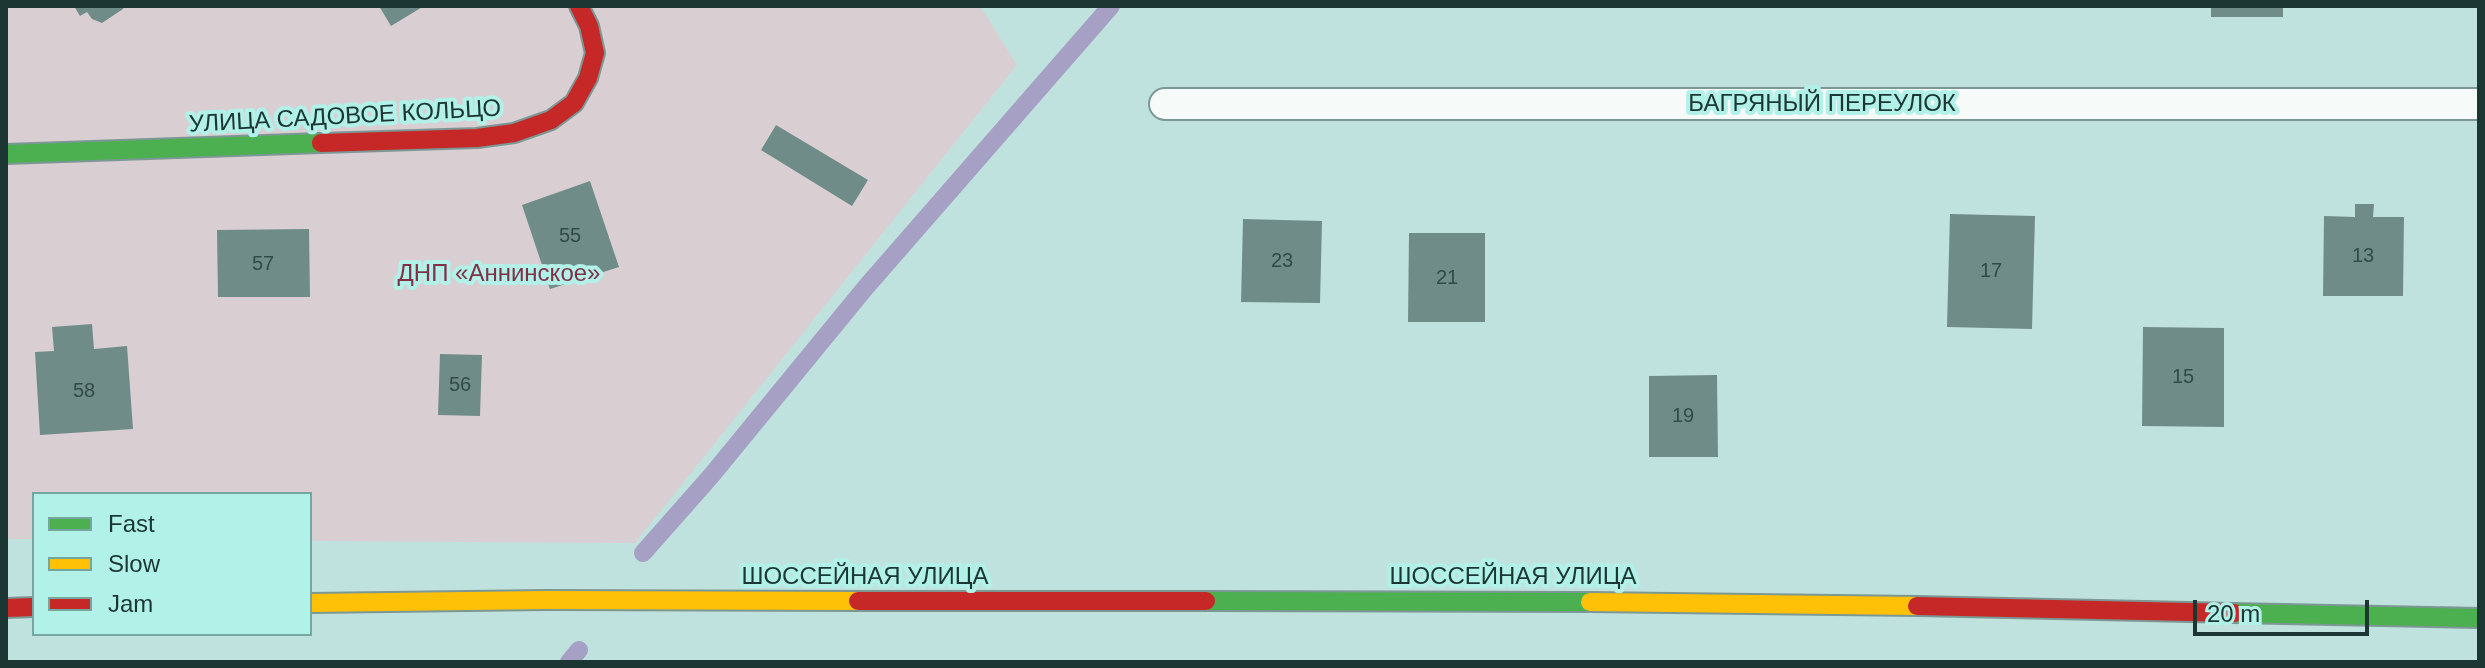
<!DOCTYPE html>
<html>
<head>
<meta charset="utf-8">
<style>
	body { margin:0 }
	#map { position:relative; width:2485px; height:668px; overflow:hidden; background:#c0e2de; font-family:Arial,sans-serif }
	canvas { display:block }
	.frame { position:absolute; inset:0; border:8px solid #1c3633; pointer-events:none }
	.legend { position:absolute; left:32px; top:492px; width:280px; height:144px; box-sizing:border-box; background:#b1f1e8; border:2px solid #75a6a0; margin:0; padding:10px 14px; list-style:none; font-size:24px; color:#1c3633 }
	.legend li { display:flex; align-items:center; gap:16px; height:40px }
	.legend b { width:40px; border:2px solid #75a6a0 }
	.scale { position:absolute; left:2193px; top:600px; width:176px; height:36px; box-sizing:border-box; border:4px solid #1c3633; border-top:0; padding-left:10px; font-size:24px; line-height:28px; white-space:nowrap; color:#1c3633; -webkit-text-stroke:6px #b1f1e8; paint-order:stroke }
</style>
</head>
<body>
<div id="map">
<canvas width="2485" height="668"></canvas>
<div class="frame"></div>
<ul class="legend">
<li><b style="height:10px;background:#4caf50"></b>Fast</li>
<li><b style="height:10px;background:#ffc107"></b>Slow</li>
<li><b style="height:10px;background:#c62828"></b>Jam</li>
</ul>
<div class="scale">20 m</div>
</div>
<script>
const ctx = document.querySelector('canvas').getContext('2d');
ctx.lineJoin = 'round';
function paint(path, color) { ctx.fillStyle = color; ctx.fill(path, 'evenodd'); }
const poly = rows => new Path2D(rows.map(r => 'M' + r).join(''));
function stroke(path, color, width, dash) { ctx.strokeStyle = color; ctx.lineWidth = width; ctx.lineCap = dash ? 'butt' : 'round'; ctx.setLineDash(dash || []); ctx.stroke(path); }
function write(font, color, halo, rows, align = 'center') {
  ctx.font = font + ' Arial,sans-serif'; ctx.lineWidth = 8; ctx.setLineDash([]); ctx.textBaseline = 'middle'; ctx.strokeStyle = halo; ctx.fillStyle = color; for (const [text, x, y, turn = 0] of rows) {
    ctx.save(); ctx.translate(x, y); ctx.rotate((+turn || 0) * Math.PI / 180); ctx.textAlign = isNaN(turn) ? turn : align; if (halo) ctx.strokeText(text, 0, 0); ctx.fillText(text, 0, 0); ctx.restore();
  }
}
const green = poly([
	[6,6,980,6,1017,65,635,543,310,541,310,494,34,494,34,539,6,539]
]);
const stream = poly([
	[643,553,711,476,866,287,1111,6],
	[569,662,579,650]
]);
const building = poly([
	[74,6,124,6,123,9,102,23,92,19,87,12,80,16],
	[379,6,424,6,391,26],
	[2211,6,2283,6,2283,17,2211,17],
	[776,125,868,180,852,206,761,150],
	[590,181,619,267,550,289,522,205],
	[2355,204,2374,204,2373,217,2404,217,2403,296,2323,296,2324,216,2355,217],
	[1950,214,2035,216,2032,329,1947,327],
	[1243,219,1322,221,1320,303,1241,302],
	[309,229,310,297,218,297,217,230],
	[1409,233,1485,233,1485,322,1408,322],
	[92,324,94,349,127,346,133,429,40,435,35,352,54,351,52,327],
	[2143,327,2224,328,2224,427,2142,426],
	[440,354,482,355,480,416,438,415],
	[1717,375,1718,457,1649,457,1649,376]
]);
const lane = poly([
	[1165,104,2479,104]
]);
const fast = poly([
	[6,154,321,143],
	[1206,601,1590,602],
	[2234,613,2479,618]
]);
const slow = poly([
	[1590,602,1917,606],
	[310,603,546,600,858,601]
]);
const jam = poly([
	[321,143,477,138,514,133,551,120,574,103,588,78,595,53,589,26,579,6],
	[858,601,1206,601],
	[1917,606,2234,613],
	[6,608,34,607]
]);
const numberNames = [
	["55",570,236],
	["13",2363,256],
	["23",1282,261],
	["57",263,264],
	["17",1991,271],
	["21",1447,278],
	["15",2183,377],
	["56",460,385],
	["58",84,391],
	["19",1683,416]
];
const streetNames = [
	["БАГРЯНЫЙ ПЕРЕУЛОК",1822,104],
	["УЛИЦА САДОВОЕ КОЛЬЦО",345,117,-3],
	["ШОССЕЙНАЯ УЛИЦА",865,577],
	["ШОССЕЙНАЯ УЛИЦА",1513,577]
];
const parkNames = [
	["ДНП «Аннинское»",499,274]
];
paint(green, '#d9ced2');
stroke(stream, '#a7a0c5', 18);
paint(building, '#708c89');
stroke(lane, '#7c9895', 34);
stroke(fast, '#7c9895', 22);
stroke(slow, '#7c9895', 22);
stroke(jam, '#7c9895', 22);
stroke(lane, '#f6fbfa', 30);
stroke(fast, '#4caf50', 18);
stroke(slow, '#ffc107', 18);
stroke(jam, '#c62828', 18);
write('20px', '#314c48', null, numberNames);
write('24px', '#1c3633', '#b1f1e8', streetNames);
write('24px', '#813047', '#b1f1e8', parkNames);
</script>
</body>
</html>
